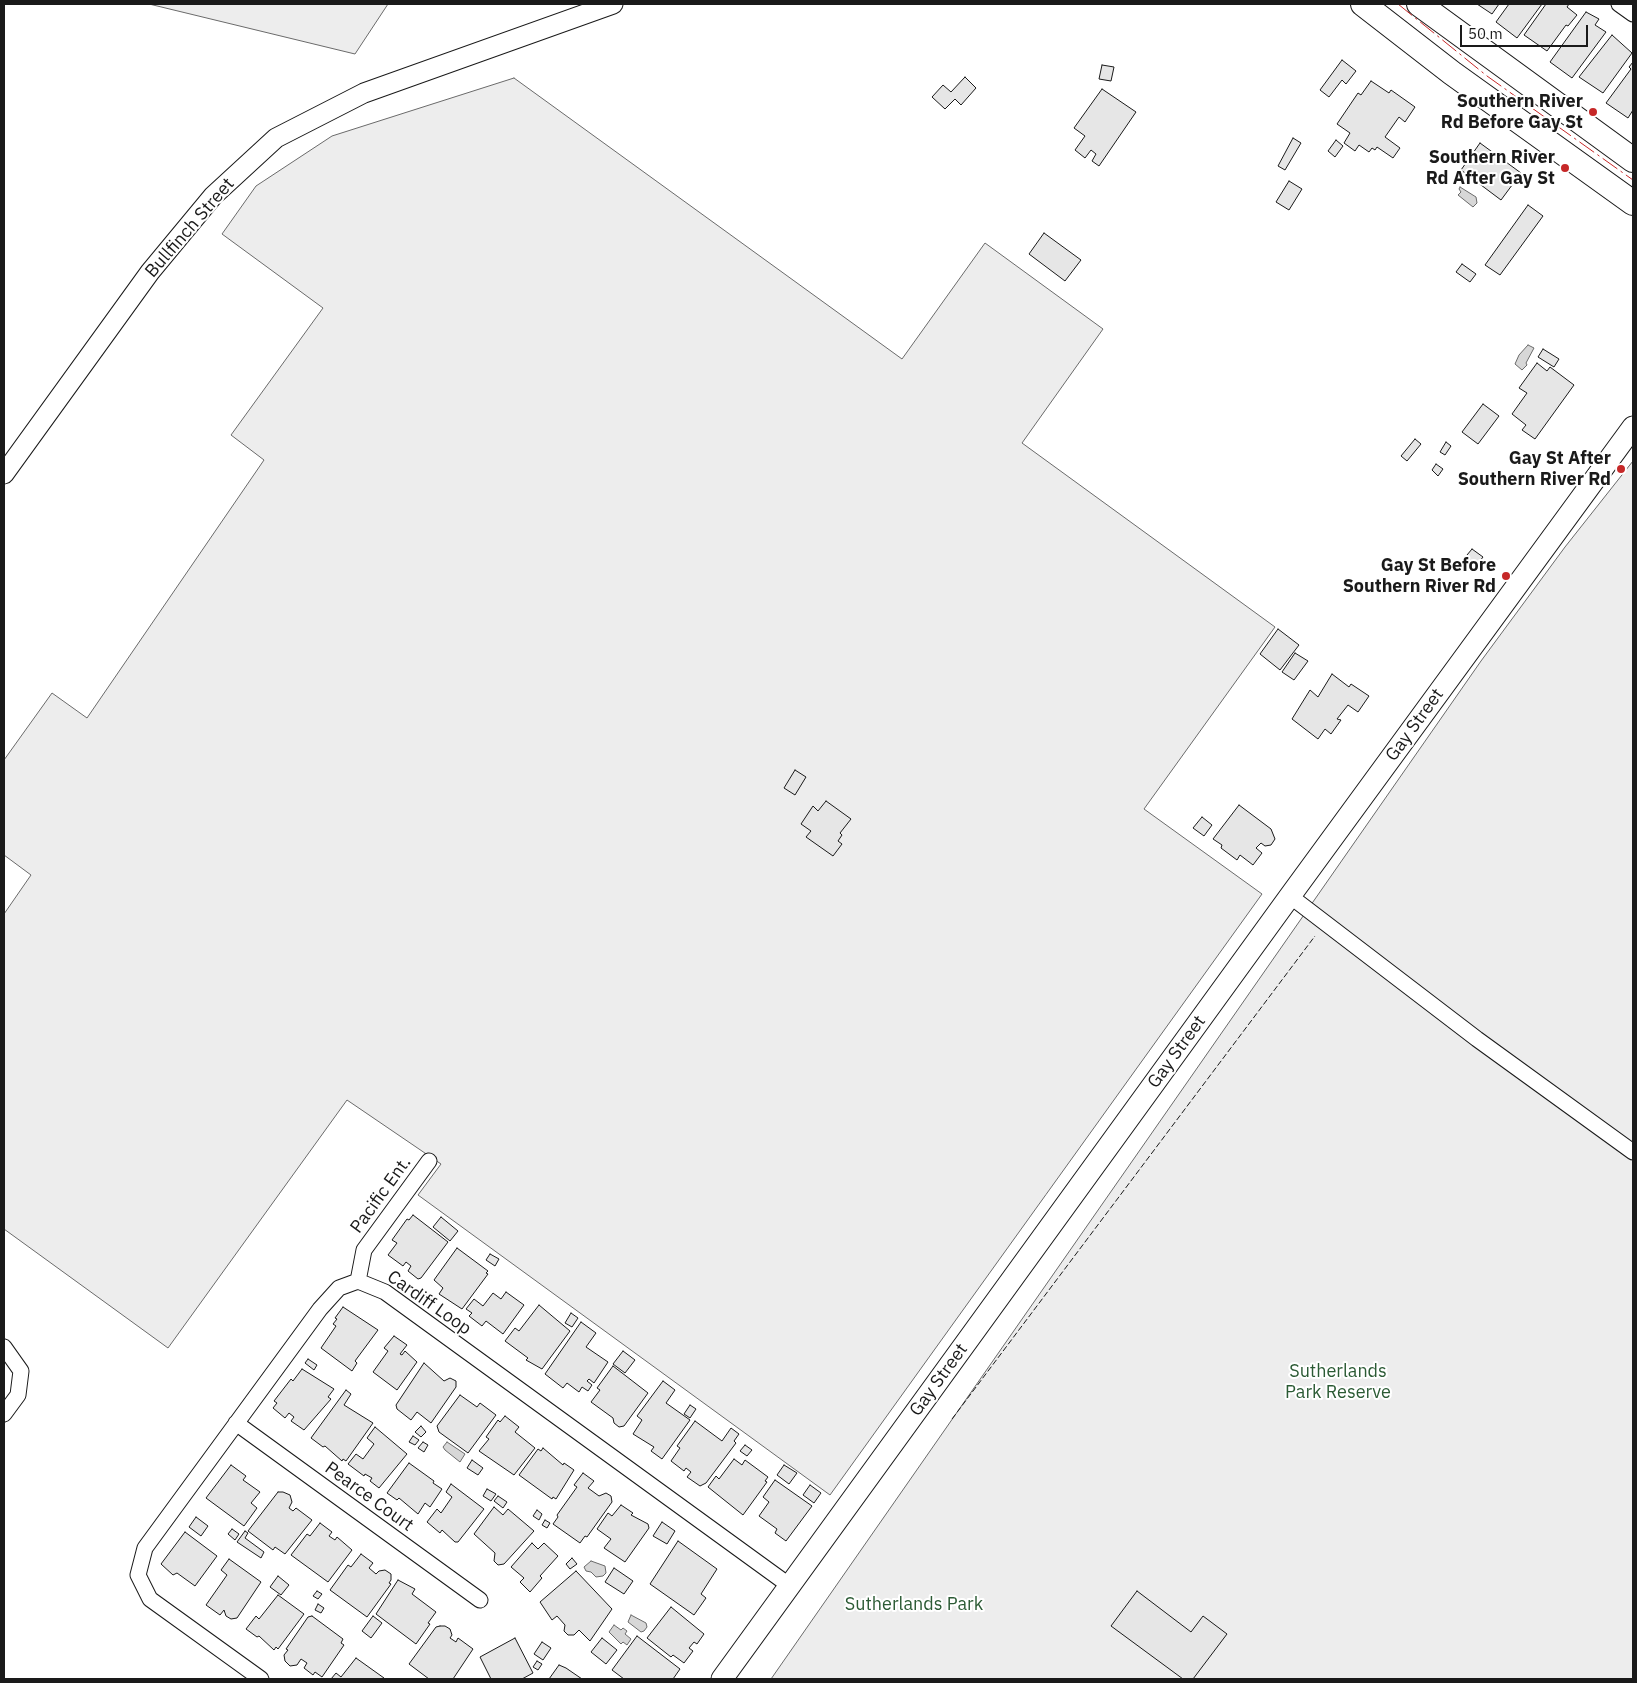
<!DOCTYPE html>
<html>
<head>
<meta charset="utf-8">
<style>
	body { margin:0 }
	#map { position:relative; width:1637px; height:1683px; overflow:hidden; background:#fff; font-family:"IBM Plex Sans",sans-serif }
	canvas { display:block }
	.frame { position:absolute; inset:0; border:5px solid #1a1a1a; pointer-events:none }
	.scale { position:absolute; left:1460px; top:25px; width:128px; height:22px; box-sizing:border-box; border:2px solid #1a1a1a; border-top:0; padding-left:6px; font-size:15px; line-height:18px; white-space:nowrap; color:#1a1a1a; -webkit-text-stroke:4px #fff; paint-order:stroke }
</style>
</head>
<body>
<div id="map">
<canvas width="1637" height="1683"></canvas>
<div class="frame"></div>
<div class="scale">50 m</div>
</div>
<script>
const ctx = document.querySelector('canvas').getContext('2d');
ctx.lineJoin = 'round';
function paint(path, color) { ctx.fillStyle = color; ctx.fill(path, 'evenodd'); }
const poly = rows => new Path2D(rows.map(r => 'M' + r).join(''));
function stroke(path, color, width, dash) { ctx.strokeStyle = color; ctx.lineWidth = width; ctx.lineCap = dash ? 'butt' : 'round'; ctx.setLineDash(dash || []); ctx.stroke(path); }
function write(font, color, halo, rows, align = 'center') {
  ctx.font = font + ' "IBM Plex Sans",sans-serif'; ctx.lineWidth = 4; ctx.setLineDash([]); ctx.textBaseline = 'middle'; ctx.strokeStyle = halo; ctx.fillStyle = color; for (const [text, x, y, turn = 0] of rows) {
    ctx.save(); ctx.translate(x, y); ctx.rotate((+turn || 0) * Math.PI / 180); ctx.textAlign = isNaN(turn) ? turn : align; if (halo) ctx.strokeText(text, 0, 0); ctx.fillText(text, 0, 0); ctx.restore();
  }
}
const green = poly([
	[149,4,388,4,355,54,149,4],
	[514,78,902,359,985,243,1103,329,1022,443,1275,627,1144,809,1262,894,830,1495,418,1195,441,1164,347,1100,168,1348,4,1229,4,914,31,875,4,855,4,760,52,693,87,718,264,460,231,435,323,308,222,234,256,186,332,136,514,78],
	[1633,461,1633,1679,771,1679,1481,661,1565,547,1633,461]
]);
const water = poly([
	[1460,187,1476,197,1477,203,1473,207,1458,195,1461,192,1459,189,1460,187],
	[1528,345,1534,348,1526,363,1527,365,1522,370,1515,364,1519,355,1528,345],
	[447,1442,465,1454,460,1462,445,1450,443,1447,447,1442],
	[591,1561,605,1566,606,1573,603,1576,596,1577,591,1572,586,1571,584,1567,591,1561],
	[631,1615,646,1623,647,1627,644,1631,641,1632,628,1622,631,1615],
	[614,1625,621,1630,623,1628,627,1631,625,1634,631,1639,627,1645,623,1642,621,1644,609,1632,614,1625]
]);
const building = poly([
	[1477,4,1499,4,1492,14,1477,4],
	[1509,4,1542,4,1517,38,1496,22,1509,4],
	[1546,4,1569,4,1567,7,1577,15,1568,26,1566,25,1547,51,1524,35,1546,4],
	[1586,12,1599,19,1595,25,1606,32,1572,78,1550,62,1586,12],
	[1612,35,1632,53,1603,93,1579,77,1612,35],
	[1342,60,1356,71,1346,84,1342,80,1329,97,1320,90,1342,60],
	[1633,62,1633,110,1628,118,1606,103,1631,69,1629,67,1633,62],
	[1102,65,1114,67,1111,81,1099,79,1102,65],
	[965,77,976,88,961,105,955,99,945,109,932,97,943,85,951,92,965,77],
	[1371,81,1389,93,1391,90,1415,107,1405,122,1399,117,1385,137,1400,148,1393,158,1377,147,1375,150,1372,148,1369,152,1359,145,1355,151,1344,143,1350,133,1337,124,1358,93,1361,95,1371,81],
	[1102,89,1136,112,1099,166,1092,161,1096,154,1091,150,1085,158,1075,150,1085,136,1074,128,1102,89],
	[1293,138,1301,143,1285,170,1278,166,1293,138],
	[1336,140,1343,146,1335,157,1328,151,1336,140],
	[1480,143,1521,173,1501,200,1461,170,1480,143],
	[1289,181,1302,189,1289,210,1276,202,1289,181],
	[1528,205,1543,216,1500,275,1485,265,1528,205],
	[1044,233,1081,260,1065,281,1029,254,1044,233],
	[1462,264,1476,274,1470,282,1456,272,1462,264],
	[1543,349,1559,359,1554,367,1538,357,1543,349],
	[1537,363,1547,371,1550,367,1574,385,1535,439,1522,430,1526,425,1512,414,1527,393,1519,388,1537,363],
	[1483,404,1499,416,1478,444,1462,432,1483,404],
	[1415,439,1421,444,1407,461,1401,456,1415,439],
	[1446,442,1451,446,1445,455,1440,452,1446,442],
	[1436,464,1443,469,1438,476,1432,470,1436,464],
	[1472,549,1483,557,1473,570,1462,561,1472,549],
	[1278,629,1299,645,1280,670,1260,654,1278,629],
	[1295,653,1308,661,1294,680,1282,672,1295,653],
	[1332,674,1349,687,1351,684,1369,696,1358,712,1348,705,1337,719,1341,720,1331,734,1325,729,1318,739,1292,719,1310,690,1318,697,1332,674],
	[795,770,806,777,795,795,784,788,795,770],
	[826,801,851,819,840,833,842,835,838,841,842,844,833,856,806,837,811,831,801,824,813,806,818,811,826,801],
	[1239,805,1271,829,1275,839,1271,845,1265,846,1261,843,1256,848,1262,853,1253,865,1240,855,1237,860,1221,848,1222,845,1213,839,1239,805],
	[1202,817,1212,825,1204,836,1193,828,1202,817],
	[413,1215,448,1242,421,1278,418,1279,408,1271,411,1266,406,1262,403,1266,388,1255,397,1243,392,1240,407,1219,409,1220,413,1215],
	[441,1217,458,1231,450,1241,433,1227,441,1217],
	[457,1248,488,1271,486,1273,488,1274,462,1309,439,1294,443,1288,434,1280,457,1248],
	[490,1254,499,1259,495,1266,486,1260,490,1254],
	[506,1292,524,1305,503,1334,486,1321,482,1326,469,1316,472,1313,466,1309,474,1299,483,1306,493,1293,501,1299,506,1292],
	[539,1305,570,1331,542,1369,526,1360,528,1358,505,1341,515,1328,519,1331,539,1305],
	[343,1307,378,1330,355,1361,357,1363,352,1371,321,1348,336,1326,333,1324,337,1319,335,1318,343,1307],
	[571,1313,578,1318,572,1327,565,1323,571,1313],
	[581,1322,596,1333,586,1347,608,1362,594,1383,589,1379,587,1381,592,1385,588,1391,582,1387,579,1392,567,1383,563,1388,545,1374,581,1322],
	[394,1336,407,1345,400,1354,402,1355,405,1351,417,1362,397,1390,373,1372,388,1351,384,1348,394,1336],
	[623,1351,635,1360,625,1373,613,1364,623,1351],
	[308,1359,317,1365,314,1370,305,1363,308,1359],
	[424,1363,444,1381,450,1378,456,1381,456,1387,431,1423,417,1412,411,1420,397,1409,396,1405,424,1363],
	[613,1366,648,1393,624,1426,619,1427,614,1423,613,1418,591,1402,600,1390,597,1388,613,1366],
	[302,1369,334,1389,328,1397,331,1399,304,1430,291,1421,294,1417,289,1413,285,1418,273,1408,277,1403,274,1401,291,1379,293,1381,302,1369],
	[663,1381,675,1390,666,1403,690,1420,662,1459,651,1451,654,1447,633,1434,642,1420,637,1416,663,1381],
	[346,1390,351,1394,344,1405,373,1423,346,1461,343,1459,342,1461,325,1446,323,1447,311,1438,346,1390],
	[460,1395,477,1407,480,1403,496,1415,468,1453,439,1432,437,1426,460,1395],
	[690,1405,696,1409,690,1418,684,1414,690,1405],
	[505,1416,519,1427,515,1432,535,1448,514,1475,479,1451,489,1439,486,1437,498,1420,500,1422,505,1416],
	[695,1421,722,1441,731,1428,739,1434,734,1441,736,1443,706,1483,700,1486,687,1477,691,1472,686,1468,684,1471,671,1461,680,1448,677,1446,695,1421],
	[421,1426,426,1432,421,1437,415,1432,421,1426],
	[375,1427,407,1454,379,1488,370,1481,372,1478,365,1474,364,1476,348,1464,356,1454,363,1459,374,1444,367,1438,375,1427],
	[413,1436,419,1440,415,1445,409,1442,413,1436],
	[423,1442,428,1445,424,1452,418,1448,423,1442],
	[745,1445,752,1450,747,1456,740,1451,745,1445],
	[543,1448,563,1465,564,1463,574,1470,556,1499,553,1497,552,1499,519,1475,538,1449,541,1451,543,1448],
	[734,1459,742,1465,745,1460,768,1477,765,1481,767,1482,743,1515,708,1487,716,1476,719,1479,734,1459],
	[472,1460,483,1468,478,1475,467,1468,472,1460],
	[409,1463,434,1481,433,1483,442,1489,430,1507,425,1503,418,1514,399,1498,397,1500,387,1493,409,1463],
	[231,1465,246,1476,243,1480,260,1492,251,1503,257,1508,244,1526,206,1498,231,1465],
	[784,1465,797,1473,789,1484,777,1475,784,1465],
	[583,1473,594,1481,588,1488,599,1496,606,1493,611,1496,612,1502,587,1537,585,1536,580,1543,553,1524,558,1517,557,1515,577,1487,574,1485,583,1473],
	[775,1480,812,1506,786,1541,775,1533,777,1529,759,1516,769,1502,763,1497,775,1480],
	[451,1484,484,1509,458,1542,455,1542,442,1530,440,1533,427,1522,437,1509,441,1513,452,1497,446,1492,451,1484],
	[810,1485,821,1493,814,1503,803,1495,810,1485],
	[487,1489,496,1494,491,1501,483,1496,487,1489],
	[278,1492,283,1492,290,1495,292,1502,289,1508,293,1511,296,1508,312,1520,285,1554,275,1547,273,1550,248,1531,278,1492],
	[498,1496,507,1502,503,1508,494,1501,498,1496],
	[621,1505,633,1513,631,1515,648,1524,649,1528,625,1562,604,1548,611,1539,597,1529,608,1513,612,1516,621,1505],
	[494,1507,503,1515,508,1509,534,1531,504,1564,498,1565,494,1561,495,1553,474,1534,494,1507],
	[537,1510,542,1514,539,1520,533,1516,537,1510],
	[196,1517,208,1526,201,1536,189,1527,196,1517],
	[545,1520,550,1523,547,1528,542,1525,545,1520],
	[662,1522,675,1531,667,1544,653,1536,662,1522],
	[320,1523,332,1532,329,1536,335,1540,337,1537,352,1550,328,1582,291,1555,307,1534,310,1536,320,1523],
	[232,1529,239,1534,235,1540,228,1534,232,1529],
	[245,1531,248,1533,245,1538,264,1552,261,1558,237,1542,245,1531],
	[185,1532,217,1556,195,1586,177,1573,173,1575,161,1564,185,1532],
	[678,1541,717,1569,701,1594,706,1598,694,1615,650,1584,678,1541],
	[532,1543,538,1549,544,1543,558,1556,540,1576,542,1578,530,1592,520,1582,524,1578,511,1567,532,1543],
	[361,1554,373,1563,369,1568,376,1574,379,1571,385,1570,391,1574,391,1580,389,1583,391,1584,367,1617,330,1590,348,1565,351,1567,361,1554],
	[572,1558,577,1564,570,1569,566,1564,572,1558],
	[229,1559,261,1582,237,1618,231,1619,226,1616,224,1610,220,1615,206,1605,227,1575,221,1570,229,1559],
	[614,1568,633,1581,624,1594,605,1582,614,1568],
	[576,1571,612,1609,590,1641,579,1630,574,1635,568,1635,564,1631,565,1625,557,1616,552,1620,540,1602,576,1571],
	[278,1576,289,1585,281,1595,270,1587,278,1576],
	[398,1580,415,1589,412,1594,436,1612,428,1623,430,1624,416,1644,376,1614,398,1580],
	[317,1591,322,1594,318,1599,313,1596,317,1591],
	[1137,1591,1191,1632,1203,1616,1227,1634,1193,1679,1183,1679,1111,1626,1137,1591],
	[278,1595,304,1614,278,1649,276,1647,274,1650,259,1636,257,1637,246,1629,256,1616,259,1619,278,1595],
	[318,1604,324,1608,321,1613,315,1610,318,1604],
	[671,1607,704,1634,697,1644,694,1642,689,1648,693,1651,684,1663,673,1655,671,1657,647,1638,671,1607],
	[312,1616,343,1639,341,1643,344,1645,322,1677,315,1672,313,1675,304,1668,307,1663,301,1659,297,1665,290,1666,285,1661,284,1655,288,1650,286,1649,308,1617,312,1616],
	[373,1616,382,1623,371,1638,362,1631,373,1616],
	[440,1626,445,1626,450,1629,452,1635,450,1638,456,1642,458,1638,473,1649,453,1679,429,1679,409,1664,436,1627,440,1626],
	[637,1636,680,1669,673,1679,624,1679,612,1670,637,1636],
	[515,1638,533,1673,522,1679,491,1679,480,1657,515,1638],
	[602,1638,617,1650,606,1664,591,1652,602,1638],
	[542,1642,551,1648,543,1660,534,1654,542,1642],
	[356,1658,384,1678,383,1679,331,1679,336,1673,341,1677,356,1658],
	[537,1661,542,1664,538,1670,533,1667,537,1661],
	[559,1665,566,1668,582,1679,549,1679,559,1665]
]);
const minor = poly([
	[1619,4,1633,14],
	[1290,896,1477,1039,1633,1152],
	[358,1281,364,1250,429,1161],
	[4,1347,21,1371,18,1395,4,1414],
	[236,1423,480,1600],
	[261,1679,150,1599,138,1575,145,1548,320,1309,339,1288,358,1281,385,1292,790,1586]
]);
const tertiary = poly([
	[4,474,150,272,213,196,276,138,364,93,613,4]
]);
const secondary = poly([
	[722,1679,1290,896,1633,427]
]);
const primary = poly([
	[1363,4,1452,73,1633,203],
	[1419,4,1633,160]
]);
const fence = poly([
	[952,1419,1315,936]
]);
const power = poly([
	[1398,4,1487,76,1633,180]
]);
const markers = [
	[1593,112,5,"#c62828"],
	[1565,168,5,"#c62828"],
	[1621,469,5,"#c62828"],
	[1506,576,5,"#c62828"]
];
const poiNames = [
	["Southern River",1583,102],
	["Rd Before Gay St",1583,123],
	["Southern River",1555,158],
	["Rd After Gay St",1555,179],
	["Gay St After",1611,459],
	["Southern River Rd",1611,480],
	["Gay St Before",1496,566],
	["Southern River Rd",1496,587]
];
const streetNames = [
	["Bullfinch Street",190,228,-49],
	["Gay Street",1415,725,-54],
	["Gay Street",1177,1052,-54],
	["Pacific Ent.",381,1195,-54],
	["Cardiff Loop",429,1303,35],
	["Gay Street",939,1380,-54],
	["Pearce Court",369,1497,36]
];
const parkNames = [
	["Sutherlands",1338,1372],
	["Park Reserve",1338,1393],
	["Sutherlands Park",914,1605]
];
paint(green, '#ededed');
stroke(green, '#6a6a6a', 1);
paint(water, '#d7d7d7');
stroke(water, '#6a6a6a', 1);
paint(building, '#e6e6e6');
stroke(building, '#1a1a1a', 1);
stroke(minor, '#1a1a1a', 17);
stroke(tertiary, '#1a1a1a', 21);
stroke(secondary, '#1a1a1a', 23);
stroke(primary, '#1a1a1a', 26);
stroke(minor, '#fff', 15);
stroke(tertiary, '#fff', 19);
stroke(secondary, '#fff', 21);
stroke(primary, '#fff', 24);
stroke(fence, '#1a1a1a', 1, [6, 2.5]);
stroke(power, '#c62828', 1, [18, 4, 2.5, 4]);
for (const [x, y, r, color] of markers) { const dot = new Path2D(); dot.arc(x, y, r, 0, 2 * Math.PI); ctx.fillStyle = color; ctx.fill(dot); stroke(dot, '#fff', 2); }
write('bold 18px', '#1a1a1a', '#fff', poiNames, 'right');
write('18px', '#1a1a1a', '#fff', streetNames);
write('18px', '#2b5a34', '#fff', parkNames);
</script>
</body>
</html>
